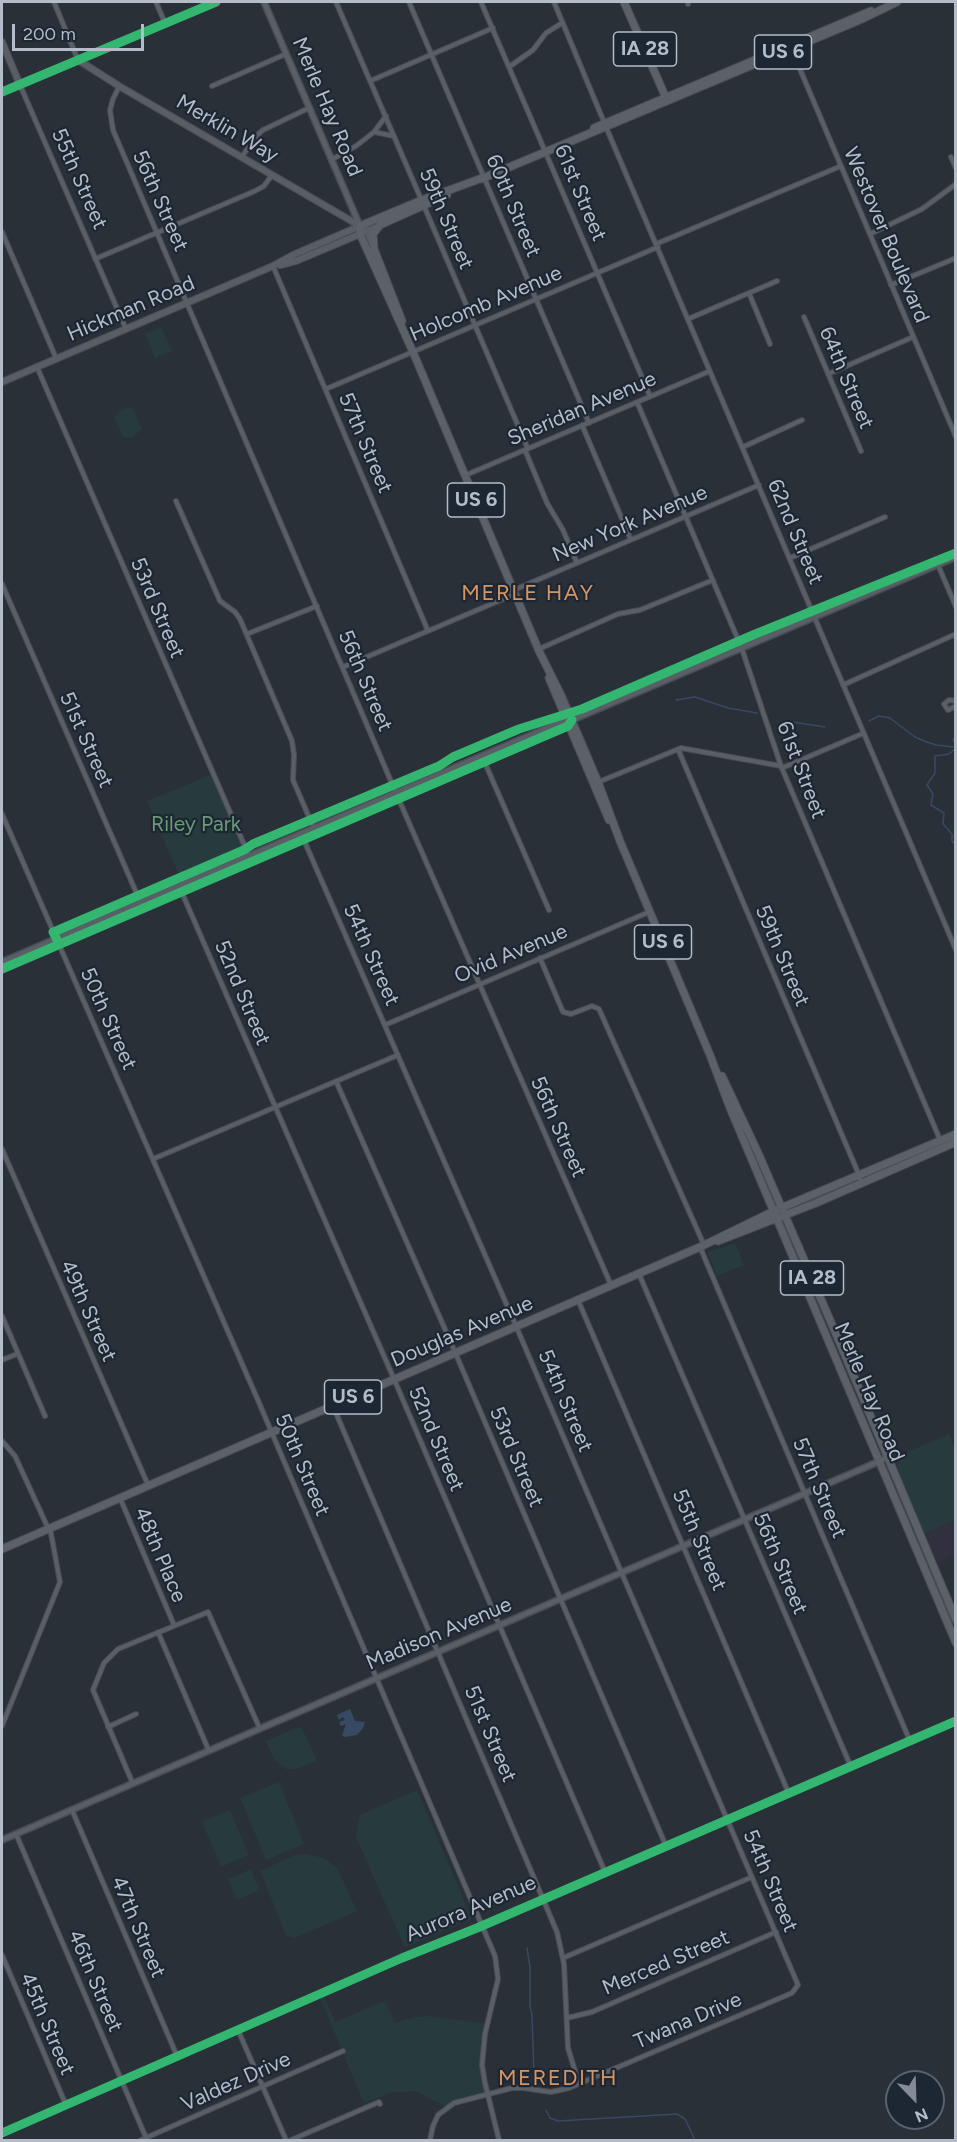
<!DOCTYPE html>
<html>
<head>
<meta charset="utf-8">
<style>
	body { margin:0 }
	#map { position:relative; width:957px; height:2142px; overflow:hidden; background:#2a3038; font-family:Figtree,sans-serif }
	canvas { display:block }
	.frame { position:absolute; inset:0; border:3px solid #b4bcc9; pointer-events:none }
	.north { position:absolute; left:885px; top:2070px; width:60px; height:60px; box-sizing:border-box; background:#1d2633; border:2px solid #59626f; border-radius:50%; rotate:157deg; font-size:16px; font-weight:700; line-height:24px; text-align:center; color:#b4bcc9 }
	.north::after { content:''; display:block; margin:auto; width:21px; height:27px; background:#848b96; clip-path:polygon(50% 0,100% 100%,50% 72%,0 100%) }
	.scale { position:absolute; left:12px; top:24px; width:132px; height:27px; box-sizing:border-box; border:3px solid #b4bcc9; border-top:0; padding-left:8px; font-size:18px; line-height:21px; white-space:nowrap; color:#b4bcc9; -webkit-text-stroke:4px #1d2633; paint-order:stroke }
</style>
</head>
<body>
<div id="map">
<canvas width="957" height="2142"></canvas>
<div class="frame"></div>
<div class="north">N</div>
<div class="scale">200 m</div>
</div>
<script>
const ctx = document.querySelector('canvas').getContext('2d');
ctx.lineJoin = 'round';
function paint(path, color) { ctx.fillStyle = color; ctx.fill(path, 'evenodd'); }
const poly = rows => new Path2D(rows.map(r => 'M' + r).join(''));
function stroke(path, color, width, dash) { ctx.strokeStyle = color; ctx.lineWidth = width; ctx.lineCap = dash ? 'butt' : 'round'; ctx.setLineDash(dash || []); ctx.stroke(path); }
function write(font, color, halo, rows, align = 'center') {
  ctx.font = font + ' Figtree,sans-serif'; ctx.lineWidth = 4.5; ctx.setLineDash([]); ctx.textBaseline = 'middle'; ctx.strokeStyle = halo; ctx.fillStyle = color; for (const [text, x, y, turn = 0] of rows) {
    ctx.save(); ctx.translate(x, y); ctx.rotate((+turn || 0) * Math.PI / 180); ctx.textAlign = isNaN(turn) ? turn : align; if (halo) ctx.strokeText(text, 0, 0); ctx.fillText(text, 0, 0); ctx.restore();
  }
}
const medical = poly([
	[955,1520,955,1554,940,1561,936,1560,924,1534]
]);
const green = poly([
	[161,327,172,351,155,358,145,334],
	[129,407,133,409,142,429,133,437,123,437,114,418,121,410],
	[213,774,248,855,183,884,147,801],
	[735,1243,744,1265,717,1276,708,1254,709,1252],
	[949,1434,955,1449,955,1520,924,1534,897,1467,897,1461,900,1455],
	[299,1727,302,1728,317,1761,297,1769,286,1769,274,1759,266,1741],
	[279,1782,304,1844,266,1860,240,1798],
	[417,1790,472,1919,406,1947,404,1946,356,1837,360,1815],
	[230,1810,249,1855,221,1867,202,1822],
	[306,1854,324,1858,337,1868,357,1911,294,1938,286,1935,260,1871,295,1855],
	[251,1869,260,1890,237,1900,228,1879],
	[324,1996,335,2022,385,2001,395,2023,415,2017,428,2016,487,2024,482,2065,488,2094,446,2107,416,2091,391,2093,364,2103,320,1998]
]);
const water = poly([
	[350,1709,355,1721,365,1722,363,1728,357,1735,345,1737,342,1736,346,1724,341,1726,339,1722,345,1720,343,1717,339,1720,337,1715]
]);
const stream = poly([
	[676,700,695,697,728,708,757,713],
	[786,721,825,727],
	[869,721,879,716,890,718,915,737,924,741,936,745,954,747],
	[956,739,953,739,956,747],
	[956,748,949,754,935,756,935,773,927,785,933,794,931,805,944,813,943,824,952,834,952,841,956,845],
	[527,1948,530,1967,530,2007,532,2015,534,2076],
	[546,2110,550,2118,558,2121,677,2114,685,2119,695,2140]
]);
const minor = poly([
	[54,2,78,60],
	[156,2,165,23],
	[336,2,421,199],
	[409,2,589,423],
	[481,2,650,396],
	[554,2,604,122],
	[688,4,688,2],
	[791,48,956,437],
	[509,67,533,50,546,33,562,23],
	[370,81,493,28],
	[20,85,126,329],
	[212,86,286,54],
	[119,87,113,99,110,110,113,130,396,793,611,1285],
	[606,127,956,950],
	[374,132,394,136],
	[242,157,254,138,263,130,309,108],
	[951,157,956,168],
	[331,160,356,146,374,132,386,116],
	[424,206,528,449],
	[2,232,56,358],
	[870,234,922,209,956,184],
	[656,244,841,166],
	[95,259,255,191,264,186,272,175],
	[273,266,428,631],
	[891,285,956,258],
	[749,293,770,344],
	[804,317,861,451],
	[688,319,777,281],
	[37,367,249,856],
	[828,374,913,337],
	[326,389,658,247],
	[637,402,742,649,781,766,941,1142],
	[582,425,631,540],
	[743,447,802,420],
	[525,450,547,503,563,530,577,563],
	[466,475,710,371],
	[176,501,220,601,235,612,240,619,292,741,294,755,293,780,314,829],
	[790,558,885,517],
	[938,565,956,607],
	[2,584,143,908],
	[514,590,759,485],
	[247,634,317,606],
	[539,649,618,614,640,610,713,580],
	[343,667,515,594],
	[843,685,956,634],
	[956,701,949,700,944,704,948,710,956,706],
	[678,749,859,1175,861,1182],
	[482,756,549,910],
	[782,768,864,733],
	[596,783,681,748,781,766],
	[2,814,257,1398,495,1956,498,1979,485,2034,482,2065,485,2083,499,2140],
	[303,838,516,1326,798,1985,792,1993,569,2088,551,2092,523,2088,512,2088,454,2103,438,2115,433,2126,430,2140],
	[179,886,394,1379,605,1872],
	[540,958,563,1012,571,1014,592,1006,599,1009,704,1245],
	[385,1025,649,912],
	[336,1081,455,1352,666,1846],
	[2,1149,148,1485],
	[153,1159,398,1055],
	[700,1247,910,1741],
	[639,1274,851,1767],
	[578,1300,789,1794],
	[2,1316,45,1416],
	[2,1360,17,1354],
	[333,1406,557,1932,564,1964,568,2048,579,2084],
	[2,1441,15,1456,48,1528],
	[120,1498,174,1625],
	[158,1632,209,1751],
	[2,1726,60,1582,50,1528],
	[108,1727,136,1714],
	[133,1784,93,1690,104,1663,118,1649,208,1612,260,1729],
	[72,1810,177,2056],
	[16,1834,147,2140],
	[2,1955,66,2105],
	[563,1958,752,1877],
	[567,2018,592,2012,776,1932],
	[238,2030,286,2140],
	[141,2140,343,2051],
	[291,2140,379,2102,380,2104]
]);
const tertiary = poly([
	[264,2,360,226],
	[78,60,216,2],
	[2,92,20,85],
	[2,962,493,751,566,720,572,720,956,557],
	[2,969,570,724],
	[2,1840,880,1461,888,1456],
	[2,2133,402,1958,477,1928,956,1721]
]);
const secondary = poly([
	[2,42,20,85,78,60,119,86,360,226,367,231,373,245],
	[280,265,296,261,379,226],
	[2,382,273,266,293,255,360,226]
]);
const primary = poly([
	[624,2,666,98],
	[594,128,871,11],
	[485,177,422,200,360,226,360,234,413,352,539,651],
	[481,179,862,19,897,2],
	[402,321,374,249,373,234,380,225,447,195],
	[538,649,561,695,598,782,620,841,710,1055,730,1108,956,1643],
	[549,678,609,820],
	[722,1076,759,1155,839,1341,956,1620],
	[718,1241,816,1203,956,1142],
	[2,1549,700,1247,774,1211,956,1134]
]);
const cycleway = poly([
	[2,92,216,2],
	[59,944,53,932,56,931,244,850,253,844,439,766,453,757,519,729,582,709,753,635,956,553],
	[2,969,533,741,568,726,572,720],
	[2,2133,402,1958,477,1928,956,1721]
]);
const shields = [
	[645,49,63],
	[783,52,57],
	[476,500,57],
	[663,942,57],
	[812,1278,63],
	[353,1397,57]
];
const shieldNames = [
	["IA 28",645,49],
	["US 6",783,52],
	["US 6",476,500],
	["US 6",663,942],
	["IA 28",812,1278],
	["US 6",353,1397]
];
const streetNames = [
	["Merle Hay Road",327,107,67],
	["Merklin Way",227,129,30],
	["55th Street",79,179,66],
	["61st Street",580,193,67],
	["56th Street",160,201,66],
	["60th Street",513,206,67],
	["59th Street",446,219,67],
	["Westover Boulevard",886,235,67],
	["Holcomb Avenue",486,304,-23],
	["Hickman Road",131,309,-23],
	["64th Street",846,378,67],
	["Sheridan Avenue",582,409,-23],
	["57th Street",365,443,67],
	["New York Avenue",630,524,-23],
	["62nd Street",795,532,67],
	["53rd Street",157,608,67],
	["56th Street",365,681,67],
	["51st Street",86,740,66],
	["61st Street",801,770,69],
	["Ovid Avenue",511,954,-23],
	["54th Street",371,955,66],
	["59th Street",782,956,67],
	["52nd Street",242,993,67],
	["50th Street",108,1019,66],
	["56th Street",558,1127,66],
	["49th Street",88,1311,66],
	["Douglas Avenue",462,1332,-23],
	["Merle Hay Road",869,1392,67],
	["54th Street",565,1401,67],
	["52nd Street",436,1439,67],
	["53rd Street",516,1457,67],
	["50th Street",302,1465,67],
	["57th Street",819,1488,67],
	["55th Street",699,1540,67],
	["48th Place",160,1555,67],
	["56th Street",780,1564,67],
	["Madison Avenue",439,1634,-23],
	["51st Street",490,1734,67],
	["54th Street",770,1881,67],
	["Aurora Avenue",471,1909,-23],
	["47th Street",138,1927,67],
	["Merced Street",666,1963,-23],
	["46th Street",95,1981,67],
	["Twana Drive",688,2021,-23],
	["45th Street",47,2024,67],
	["Valdez Drive",236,2082,-24]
];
const parkNames = [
	["Riley Park",196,825]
];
const neighbourhoodNames = [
	["MERLE HAY",528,594],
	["MEREDITH",558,2079]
];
paint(medical, '#31303e');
paint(green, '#273a3e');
paint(water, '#384963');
stroke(stream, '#384963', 1.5);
stroke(minor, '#484c53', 6);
stroke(tertiary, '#484c53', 8);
stroke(secondary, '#484c53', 8);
stroke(primary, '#484c55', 9);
stroke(minor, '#5a5e66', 4);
stroke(tertiary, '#5a5e66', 5);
stroke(secondary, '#595d64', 6);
stroke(primary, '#5c6168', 7);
stroke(cycleway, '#33b770', 9);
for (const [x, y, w] of shields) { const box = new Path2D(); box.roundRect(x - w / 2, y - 17, w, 34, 4.5); ctx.fillStyle = '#1d2633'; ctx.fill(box); stroke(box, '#b4bcc9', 1.5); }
write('bold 20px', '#b4bcc9', null, shieldNames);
write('21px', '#b4bcc9', '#1d2633', streetNames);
write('21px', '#6b9a76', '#1d2633', parkNames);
ctx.letterSpacing = '1.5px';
write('22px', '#d59563', '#1d2633', neighbourhoodNames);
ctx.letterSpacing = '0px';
</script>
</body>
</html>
